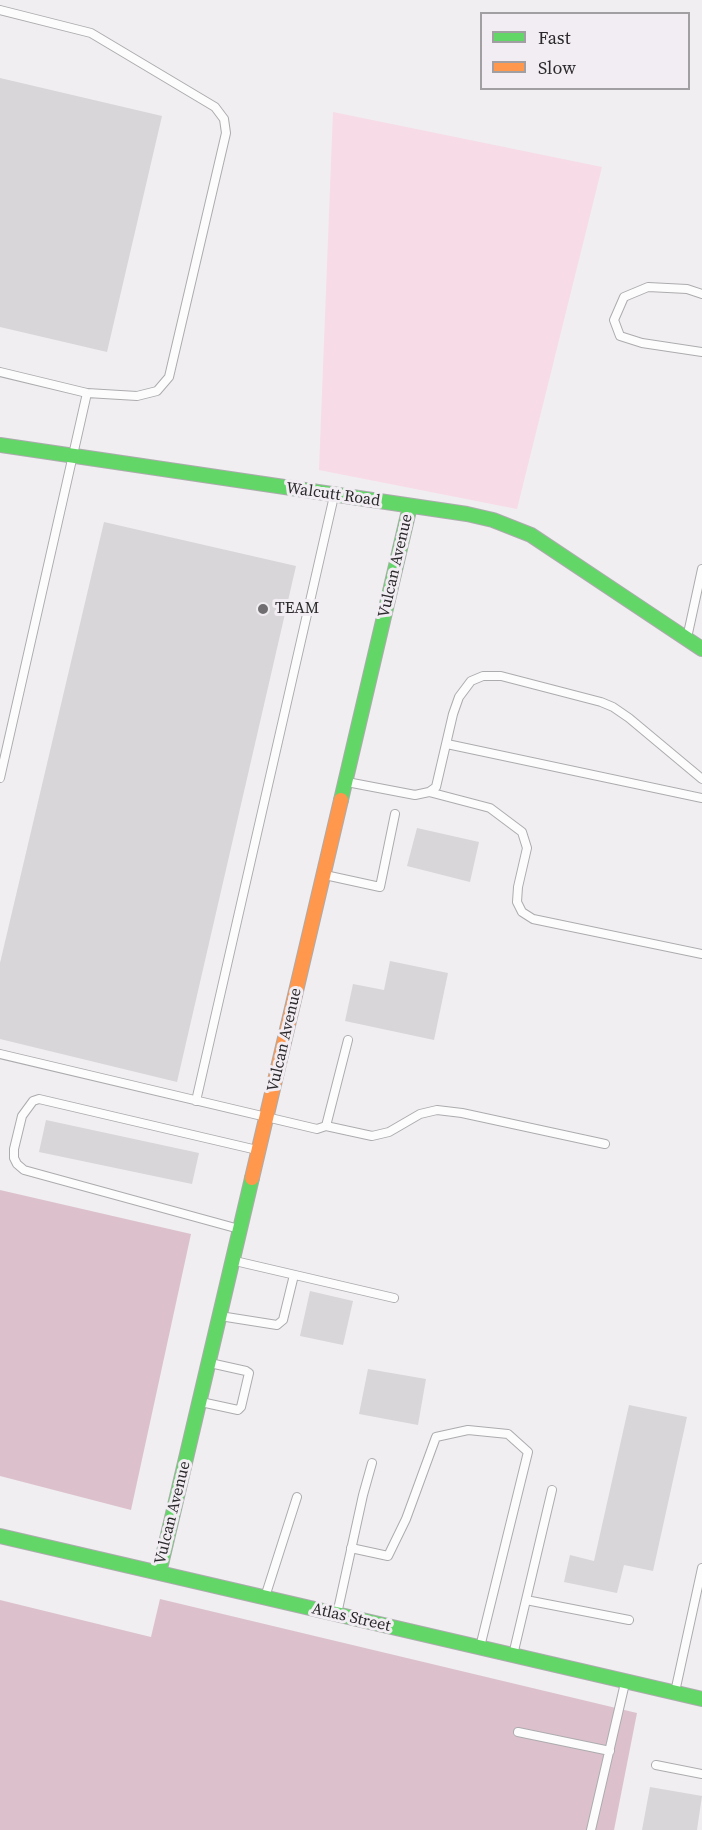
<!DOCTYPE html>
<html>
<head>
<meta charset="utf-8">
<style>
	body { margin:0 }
	#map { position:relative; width:702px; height:1830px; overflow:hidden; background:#f0eef1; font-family:"Source Serif 4",serif }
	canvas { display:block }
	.legend { position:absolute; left:480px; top:12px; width:210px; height:78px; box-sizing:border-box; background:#f1edf2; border:2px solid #a29fa2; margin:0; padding:8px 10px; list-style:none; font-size:18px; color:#2b292b }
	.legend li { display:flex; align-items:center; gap:12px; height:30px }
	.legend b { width:30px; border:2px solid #a29fa2 }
</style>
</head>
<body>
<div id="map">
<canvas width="702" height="1830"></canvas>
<ul class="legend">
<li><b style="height:8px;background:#63d668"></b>Fast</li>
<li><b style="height:8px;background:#ff974d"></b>Slow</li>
</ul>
</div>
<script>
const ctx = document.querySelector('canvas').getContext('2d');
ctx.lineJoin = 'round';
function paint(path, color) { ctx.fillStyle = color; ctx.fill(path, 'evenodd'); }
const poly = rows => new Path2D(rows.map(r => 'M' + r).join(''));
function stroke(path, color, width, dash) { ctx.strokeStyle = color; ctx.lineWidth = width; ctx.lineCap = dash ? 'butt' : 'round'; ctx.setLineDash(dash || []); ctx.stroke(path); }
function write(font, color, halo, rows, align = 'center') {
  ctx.font = font + ' "Source Serif 4",serif'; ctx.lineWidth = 6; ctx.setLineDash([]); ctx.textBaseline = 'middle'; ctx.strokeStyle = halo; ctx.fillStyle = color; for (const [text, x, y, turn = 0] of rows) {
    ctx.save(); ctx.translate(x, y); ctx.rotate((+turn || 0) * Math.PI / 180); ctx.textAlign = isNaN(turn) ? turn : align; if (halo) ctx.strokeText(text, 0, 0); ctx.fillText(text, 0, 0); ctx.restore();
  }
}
const green = poly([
	[333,112,602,167,517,509,319,470]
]);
const forest = poly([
	[0,1190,191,1234,131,1510,0,1476],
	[160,1599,637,1713,614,1830,0,1830,0,1600,151,1637]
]);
const building = poly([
	[0,78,162,116,107,352,0,327],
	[104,522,296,566,177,1082,0,1039,0,963],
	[417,828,479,842,470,882,407,866],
	[390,961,448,973,434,1040,345,1021,353,984,384,990],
	[46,1120,199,1153,192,1184,39,1152],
	[310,1291,353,1301,343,1345,300,1336],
	[368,1369,426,1379,418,1425,359,1414],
	[629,1405,687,1417,653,1571,624,1565,617,1593,564,1582,570,1555,594,1561],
	[650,1787,702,1796,697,1830,642,1830]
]);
const lane = poly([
	[0,10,91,33,215,107,224,119,226,133,169,377,157,391,137,396,87,393,0,778],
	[702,294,687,289,648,287,624,297,614,320,620,336,642,343,702,352],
	[0,372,87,393],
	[687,638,702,569],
	[447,744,702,798],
	[347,782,415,795,429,792,436,787,453,714,459,697,471,681,483,676,501,676,601,702,613,707,629,718,702,779],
	[429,792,490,808,522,832,527,848,518,887,517,902,522,912,533,919,702,954],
	[325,875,380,887,395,814],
	[0,1054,317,1129,326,1126,348,1040],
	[196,1101,334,496],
	[326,1126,372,1136,389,1132,420,1114,437,1110,462,1113,605,1144],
	[239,1229,24,1170,17,1164,14,1158,14,1149,22,1116,33,1101,39,1099,257,1150],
	[235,1261,394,1298],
	[220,1316,277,1325,283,1320,294,1275],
	[201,1402,238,1410,241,1407,249,1373,246,1371,210,1363],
	[351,1548,388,1556,406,1519,436,1437,468,1430,508,1434,528,1452,480,1647],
	[265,1597,297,1497],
	[526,1600,629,1620],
	[337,1614,363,1495,372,1463],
	[513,1655,552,1490],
	[675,1692,702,1568],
	[518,1732,610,1751],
	[656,1765,702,1774],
	[591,1830,625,1683]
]);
const fast = poly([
	[0,445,467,514,493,520,531,535,702,649],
	[341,800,410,506],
	[0,1536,702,1699],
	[159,1573,252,1178]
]);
const slow = poly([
	[252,1178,341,800]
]);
const markers = [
	[263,609,6,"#706e70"]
];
const streetNames = [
	["Walcutt Road",333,495,8],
	["Vulcan Avenue",396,566,-77],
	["Vulcan Avenue",285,1040,-77],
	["Vulcan Avenue",173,1513,-76],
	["Atlas Street",351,1618,13]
];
const poiNames = [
	["TEAM",275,609]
];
paint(green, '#f7dbe7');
paint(forest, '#dcc1cd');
paint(building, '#d8d6d8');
stroke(lane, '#acabad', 10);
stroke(fast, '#acabad', 16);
stroke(slow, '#acabad', 16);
stroke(lane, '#fdfcfd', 8);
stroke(fast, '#63d668', 14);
stroke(slow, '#ff974d', 14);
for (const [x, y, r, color] of markers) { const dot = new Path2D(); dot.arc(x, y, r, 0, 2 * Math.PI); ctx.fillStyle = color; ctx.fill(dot); stroke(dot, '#f1edf2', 2); }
write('16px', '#2b292b', '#f1edf2', streetNames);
write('16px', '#2b292b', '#f1edf2', poiNames, 'left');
</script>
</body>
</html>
